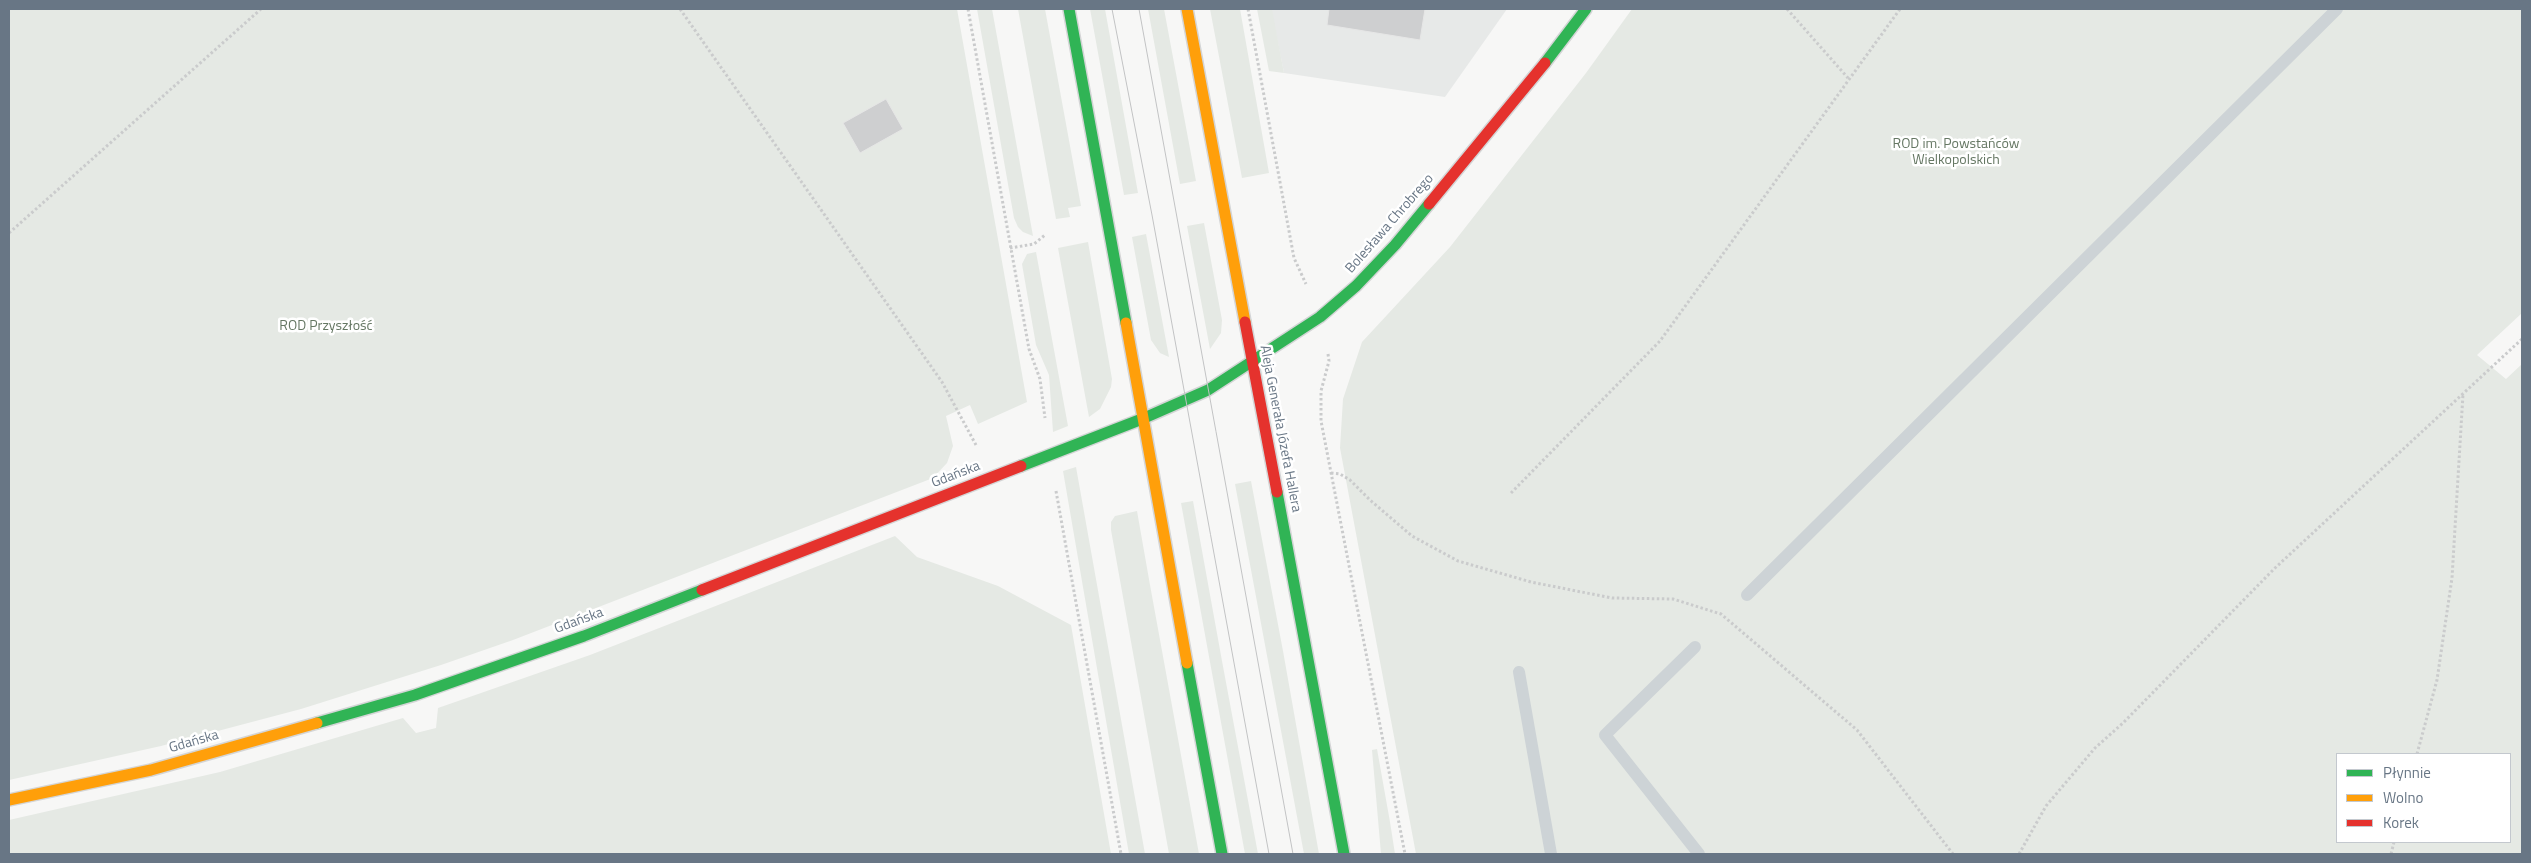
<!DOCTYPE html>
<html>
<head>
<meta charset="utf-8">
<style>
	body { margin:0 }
	#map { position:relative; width:2531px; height:863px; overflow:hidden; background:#f7f7f6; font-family:"Titillium Web",sans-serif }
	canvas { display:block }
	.frame { position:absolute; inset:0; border:10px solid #687685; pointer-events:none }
	.legend { position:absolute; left:2336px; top:753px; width:175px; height:90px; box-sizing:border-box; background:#fff; border:1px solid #c3c8ce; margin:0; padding:6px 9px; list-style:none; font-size:15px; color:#687685 }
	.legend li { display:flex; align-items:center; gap:10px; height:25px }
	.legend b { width:25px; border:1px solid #c3c8ce }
</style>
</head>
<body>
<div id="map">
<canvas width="2531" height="863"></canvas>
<div class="frame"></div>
<ul class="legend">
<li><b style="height:6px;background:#30b455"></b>Płynnie</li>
<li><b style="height:6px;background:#ff9f0a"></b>Wolno</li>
<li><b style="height:6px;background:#e5322d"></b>Korek</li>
</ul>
</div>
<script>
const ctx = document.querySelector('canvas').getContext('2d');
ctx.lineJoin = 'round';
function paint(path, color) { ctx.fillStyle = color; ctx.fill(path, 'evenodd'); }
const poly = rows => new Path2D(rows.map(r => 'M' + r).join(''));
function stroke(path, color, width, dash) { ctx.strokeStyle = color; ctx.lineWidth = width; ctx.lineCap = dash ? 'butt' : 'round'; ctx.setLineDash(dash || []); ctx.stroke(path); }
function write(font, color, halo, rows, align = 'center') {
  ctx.font = font + ' "Titillium Web",sans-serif'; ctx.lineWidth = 5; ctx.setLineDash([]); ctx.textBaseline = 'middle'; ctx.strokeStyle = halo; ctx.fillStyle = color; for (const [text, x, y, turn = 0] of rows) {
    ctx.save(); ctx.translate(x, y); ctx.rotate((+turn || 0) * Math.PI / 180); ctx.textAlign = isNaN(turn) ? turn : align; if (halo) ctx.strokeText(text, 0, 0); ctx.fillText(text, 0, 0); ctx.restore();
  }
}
const built = poly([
	[1271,9,1507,9,1445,97,1284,73]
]);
const green = poly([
	[9,9,957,9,1027,402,978,424,970,405,946,416,953,446,947,463,933,478,513,640,441,665,301,709,161,746,9,780],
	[977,9,992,9,1033,236,1023,232,1018,227,1014,218],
	[1018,9,1045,9,1081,206,1068,208,1070,217,1056,219],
	[1090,9,1105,9,1138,193,1124,195],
	[1148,9,1164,9,1196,181,1180,184],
	[1210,9,1240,9,1269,173,1242,178],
	[1257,9,1272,9,1284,73,1269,71],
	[1632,9,2522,9,2522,313,2477,355,2506,379,2522,364,2522,854,1416,854,1340,448,1343,399,1362,342,1450,247,1586,73],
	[2337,754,2510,754,2510,842,2337,842],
	[1204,223,1222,320,1221,333,1210,349,1187,226],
	[1146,234,1169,357,1160,353,1151,340,1132,237],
	[1088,242,1112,379,1111,387,1100,409,1089,417,1058,248],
	[1036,252,1068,426,1053,432,1049,375,1036,345,1022,264,1027,254],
	[1076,467,1117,697,1145,854,1129,854,1063,471],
	[1251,481,1283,651,1319,854,1304,854,1235,484],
	[1193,501,1222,661,1258,854,1245,854,1181,503],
	[1137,511,1150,585,1199,854,1169,854,1111,530,1111,522,1115,516],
	[895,536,917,557,998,586,1071,625,1111,854,9,854,9,820,220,772,403,718,416,733,436,728,438,708,590,655],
	[1377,749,1390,822,1395,854,1381,854,1372,750]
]);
const stream = poly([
	[1747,595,2337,9],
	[1695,647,1605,735,1699,854],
	[1519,672,1551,854]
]);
const building = poly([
	[1329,9,1425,9,1420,40,1327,25,1329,9],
	[886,99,903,129,860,153,843,123,886,99]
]);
const path = poly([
	[680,9,942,382,976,445],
	[968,9,1029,349,1040,379,1045,418],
	[1248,9,1294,258,1306,284],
	[1787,9,1848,78],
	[9,233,261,9],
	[1010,248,1034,244,1045,235],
	[1328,354,1329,361,1321,391,1321,421,1405,854],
	[1331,473,1340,474,1350,480,1370,500,1412,536,1458,561,1531,582,1612,598,1673,599,1721,614,1857,730,1953,854],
	[1056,491,1121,854],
	[1511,493,1660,341,1900,9],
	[2417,754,2437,680,2452,578,2463,394],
	[2019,854,2046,806,2095,748,2123,723,2275,568,2522,339],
	[2391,854,2394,842]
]);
const fast = poly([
	[1069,9,1126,323],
	[1545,63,1586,9],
	[1021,466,1142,419,1208,390,1320,317,1356,286,1395,245,1429,204],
	[1277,492,1344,854],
	[1187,663,1222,854],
	[317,723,415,695,584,636,702,590]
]);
const slow = poly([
	[1187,9,1245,322],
	[1126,323,1187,663],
	[9,800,151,770,317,723]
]);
const jam = poly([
	[1429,204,1545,63],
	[1245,322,1277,492],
	[702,590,1021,466]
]);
const tram = poly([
	[1112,9,1152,215,1269,854],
	[1139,9,1293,854]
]);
const parkNames = [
	["ROD im. Powstańców",1956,145],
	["Wielkopolskich",1956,161],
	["ROD Przyszłość",326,327]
];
const streetNames = [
	["Bolesława Chrobrego",1390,224,-49],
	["Aleja Generała Józefa Hallera",1280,429,79],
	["Gdańska",956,475,-21],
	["Gdańska",579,621,-20],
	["Gdańska",194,742,-16]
];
paint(built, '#e7e9e8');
paint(green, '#e5e9e4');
stroke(stream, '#cdd3d6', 12);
paint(building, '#cecfd0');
stroke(building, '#e6e6e6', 1);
stroke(fast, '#d4d5d6', 14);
stroke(slow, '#d4d5d6', 14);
stroke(jam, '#d4d5d6', 14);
stroke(path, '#cacbcc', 3, [2.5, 2.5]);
stroke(fast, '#30b455', 11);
stroke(slow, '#ff9f0a', 11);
stroke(jam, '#e5322d', 11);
stroke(tram, '#c2c3c4', 1);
write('14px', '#657763', '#fff', parkNames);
write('14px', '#687685', '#fff', streetNames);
</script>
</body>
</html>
